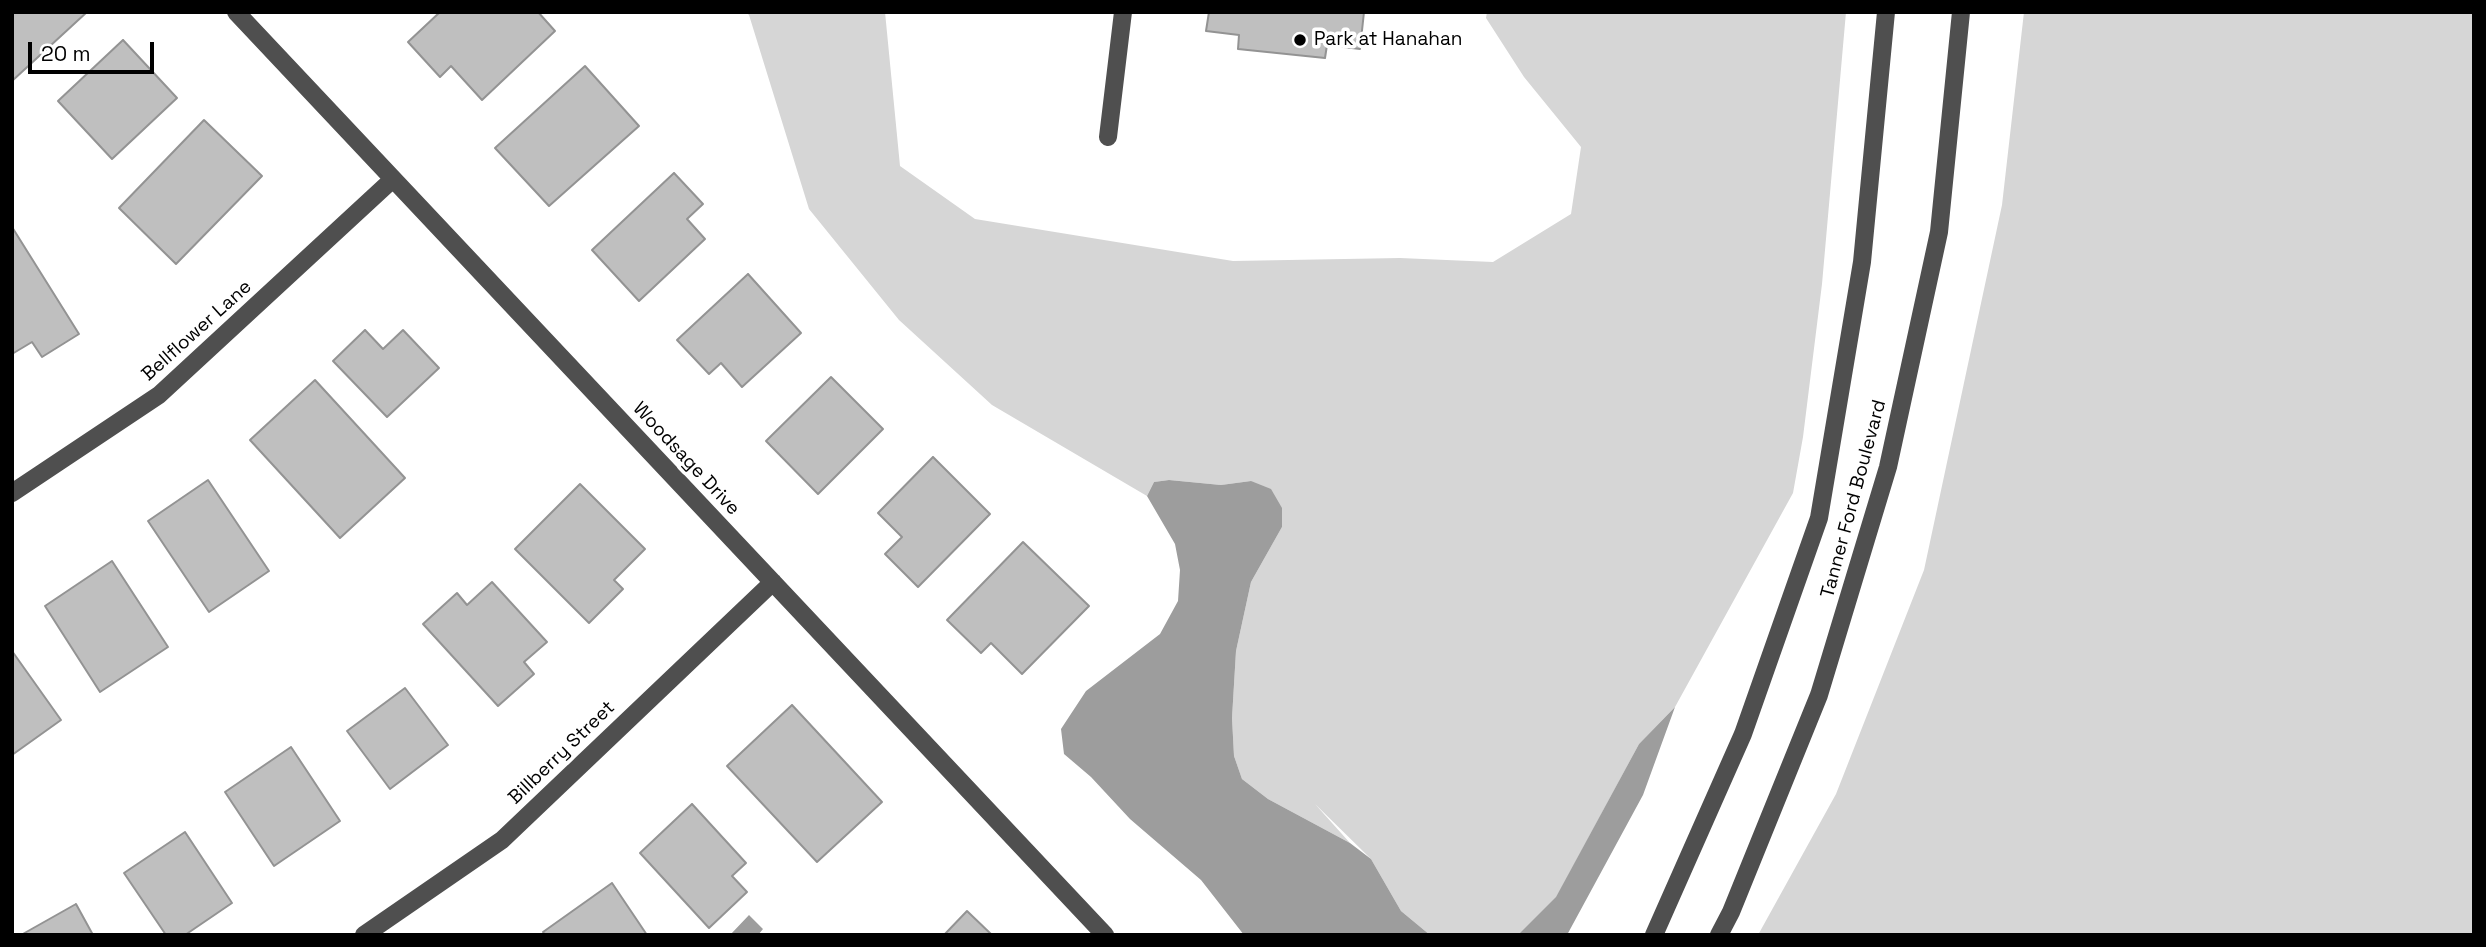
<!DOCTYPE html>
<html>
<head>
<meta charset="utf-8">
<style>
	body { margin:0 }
	#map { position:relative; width:2486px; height:947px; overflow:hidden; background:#fff; font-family:"Space Grotesk",sans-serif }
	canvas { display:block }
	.frame { position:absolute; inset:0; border:14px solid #000; pointer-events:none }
	.scale { position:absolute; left:28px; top:42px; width:126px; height:32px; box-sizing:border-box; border:4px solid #000; border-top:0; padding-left:9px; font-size:21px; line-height:24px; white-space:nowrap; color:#000; -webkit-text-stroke:5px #fff; paint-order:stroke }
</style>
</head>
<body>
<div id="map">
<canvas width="2486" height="947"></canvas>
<div class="frame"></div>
<div class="scale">20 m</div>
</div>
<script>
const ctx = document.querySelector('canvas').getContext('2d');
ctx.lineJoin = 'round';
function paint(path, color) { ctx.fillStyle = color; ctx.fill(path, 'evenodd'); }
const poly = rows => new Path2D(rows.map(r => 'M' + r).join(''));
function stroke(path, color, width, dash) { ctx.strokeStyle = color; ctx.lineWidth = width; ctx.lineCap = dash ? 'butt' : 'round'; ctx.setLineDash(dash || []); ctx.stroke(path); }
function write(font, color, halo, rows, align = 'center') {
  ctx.font = font + ' "Space Grotesk",sans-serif'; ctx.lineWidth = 7; ctx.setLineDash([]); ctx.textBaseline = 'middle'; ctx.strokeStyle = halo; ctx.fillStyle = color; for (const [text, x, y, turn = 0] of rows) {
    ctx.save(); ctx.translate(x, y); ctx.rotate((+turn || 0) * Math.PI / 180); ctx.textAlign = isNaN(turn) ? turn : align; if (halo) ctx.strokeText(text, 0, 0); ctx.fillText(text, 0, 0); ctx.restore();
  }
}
const green = poly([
	[746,12,885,12,900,166,975,219,1233,261,1400,258,1493,262,1571,214,1581,147,1524,77,1486,18,1487,12,1846,12,1822,284,1803,437,1793,493,1675,707,1639,744,1556,898,1524,932,1518,935,1430,935,1401,911,1371,859,1315,804,1350,843,1268,799,1242,779,1234,756,1232,718,1236,651,1251,582,1282,527,1251,481,1221,485,1169,480,1154,482,1147,496,992,405,899,320,809,209,749,15],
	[2024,12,2474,12,2474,935,1758,935,1836,794,1924,570,2002,205]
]);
const water = poly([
	[1169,480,1221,485,1251,481,1271,489,1282,508,1282,527,1251,582,1236,651,1232,718,1234,756,1242,779,1268,799,1350,843,1371,859,1401,911,1430,935,1244,935,1201,880,1130,819,1091,777,1064,754,1061,729,1086,691,1160,634,1178,601,1180,570,1175,544,1147,496,1154,482],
	[1675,707,1643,795,1567,935,1518,935,1556,897,1639,744],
	[749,915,763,929,758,935,730,935]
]);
const building = poly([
	[12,12,87,12,12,81,12,12],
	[440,12,538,12,555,31,482,100,451,66,440,77,408,42,440,12],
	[1209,12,1364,12,1360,49,1327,45,1325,58,1238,49,1239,35,1206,31,1209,12],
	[123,40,177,98,112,159,58,101,123,40],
	[585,66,639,126,549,206,495,148,585,66],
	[204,120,262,176,176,264,119,208,204,120],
	[674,173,703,204,687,219,705,239,639,301,592,250,674,173],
	[12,227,79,334,42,357,32,342,12,354,12,227],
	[748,274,801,333,742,387,721,363,709,374,677,340,748,274],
	[365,330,383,349,403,330,439,368,387,417,333,361,365,330],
	[831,377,883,429,818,494,766,441,831,377],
	[315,380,405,478,340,538,250,440,315,380],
	[933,457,990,514,918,587,885,554,902,537,878,513,933,457],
	[208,480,269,571,209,612,148,521,208,480],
	[580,484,645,549,614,580,623,589,589,623,515,549,580,484],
	[1023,542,1089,606,1022,674,991,643,981,653,947,620,1023,542],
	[112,561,168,647,100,692,45,606,112,561],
	[492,582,547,642,524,662,534,674,498,706,423,624,457,593,467,605,492,582],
	[12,651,61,720,12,755,12,651],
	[405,688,448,745,390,789,347,731,405,688],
	[792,705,882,802,817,862,727,766,792,705],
	[291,747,340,821,274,866,225,792,291,747],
	[692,804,746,863,732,876,747,892,709,928,640,853,692,804],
	[185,832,232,903,185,935,166,935,124,873,185,832],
	[612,883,647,935,545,935,543,932,612,883],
	[76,904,93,935,21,935,76,904],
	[967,911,992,935,944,935,967,911]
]);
const minor = poly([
	[236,12,1105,935],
	[1108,137,1123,12],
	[12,493,159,395,393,179],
	[364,935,502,840,773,582],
	[1654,935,1743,734,1819,518,1862,262,1886,12],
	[1719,935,1731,912,1819,695,1888,467,1939,232,1961,12]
]);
const markers = [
	[1300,40,7,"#000"]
];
const poiNames = [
	["Park at Hanahan",1314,40]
];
const streetNames = [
	["Bellflower Lane",197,331,-42],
	["Woodsage Drive",686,459,47],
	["Tanner Ford Boulevard",1854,499,-75],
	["Billberry Street",562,753,-44]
];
paint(green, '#d6d6d6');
paint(water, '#9d9d9d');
paint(building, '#bfbfbf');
stroke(building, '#939393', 2);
stroke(minor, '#4f4f4f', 18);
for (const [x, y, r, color] of markers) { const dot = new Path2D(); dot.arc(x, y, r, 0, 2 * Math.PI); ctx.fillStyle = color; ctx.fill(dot); stroke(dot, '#fff', 2.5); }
write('19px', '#000', '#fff', poiNames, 'left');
write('19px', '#000', '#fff', streetNames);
</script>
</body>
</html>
